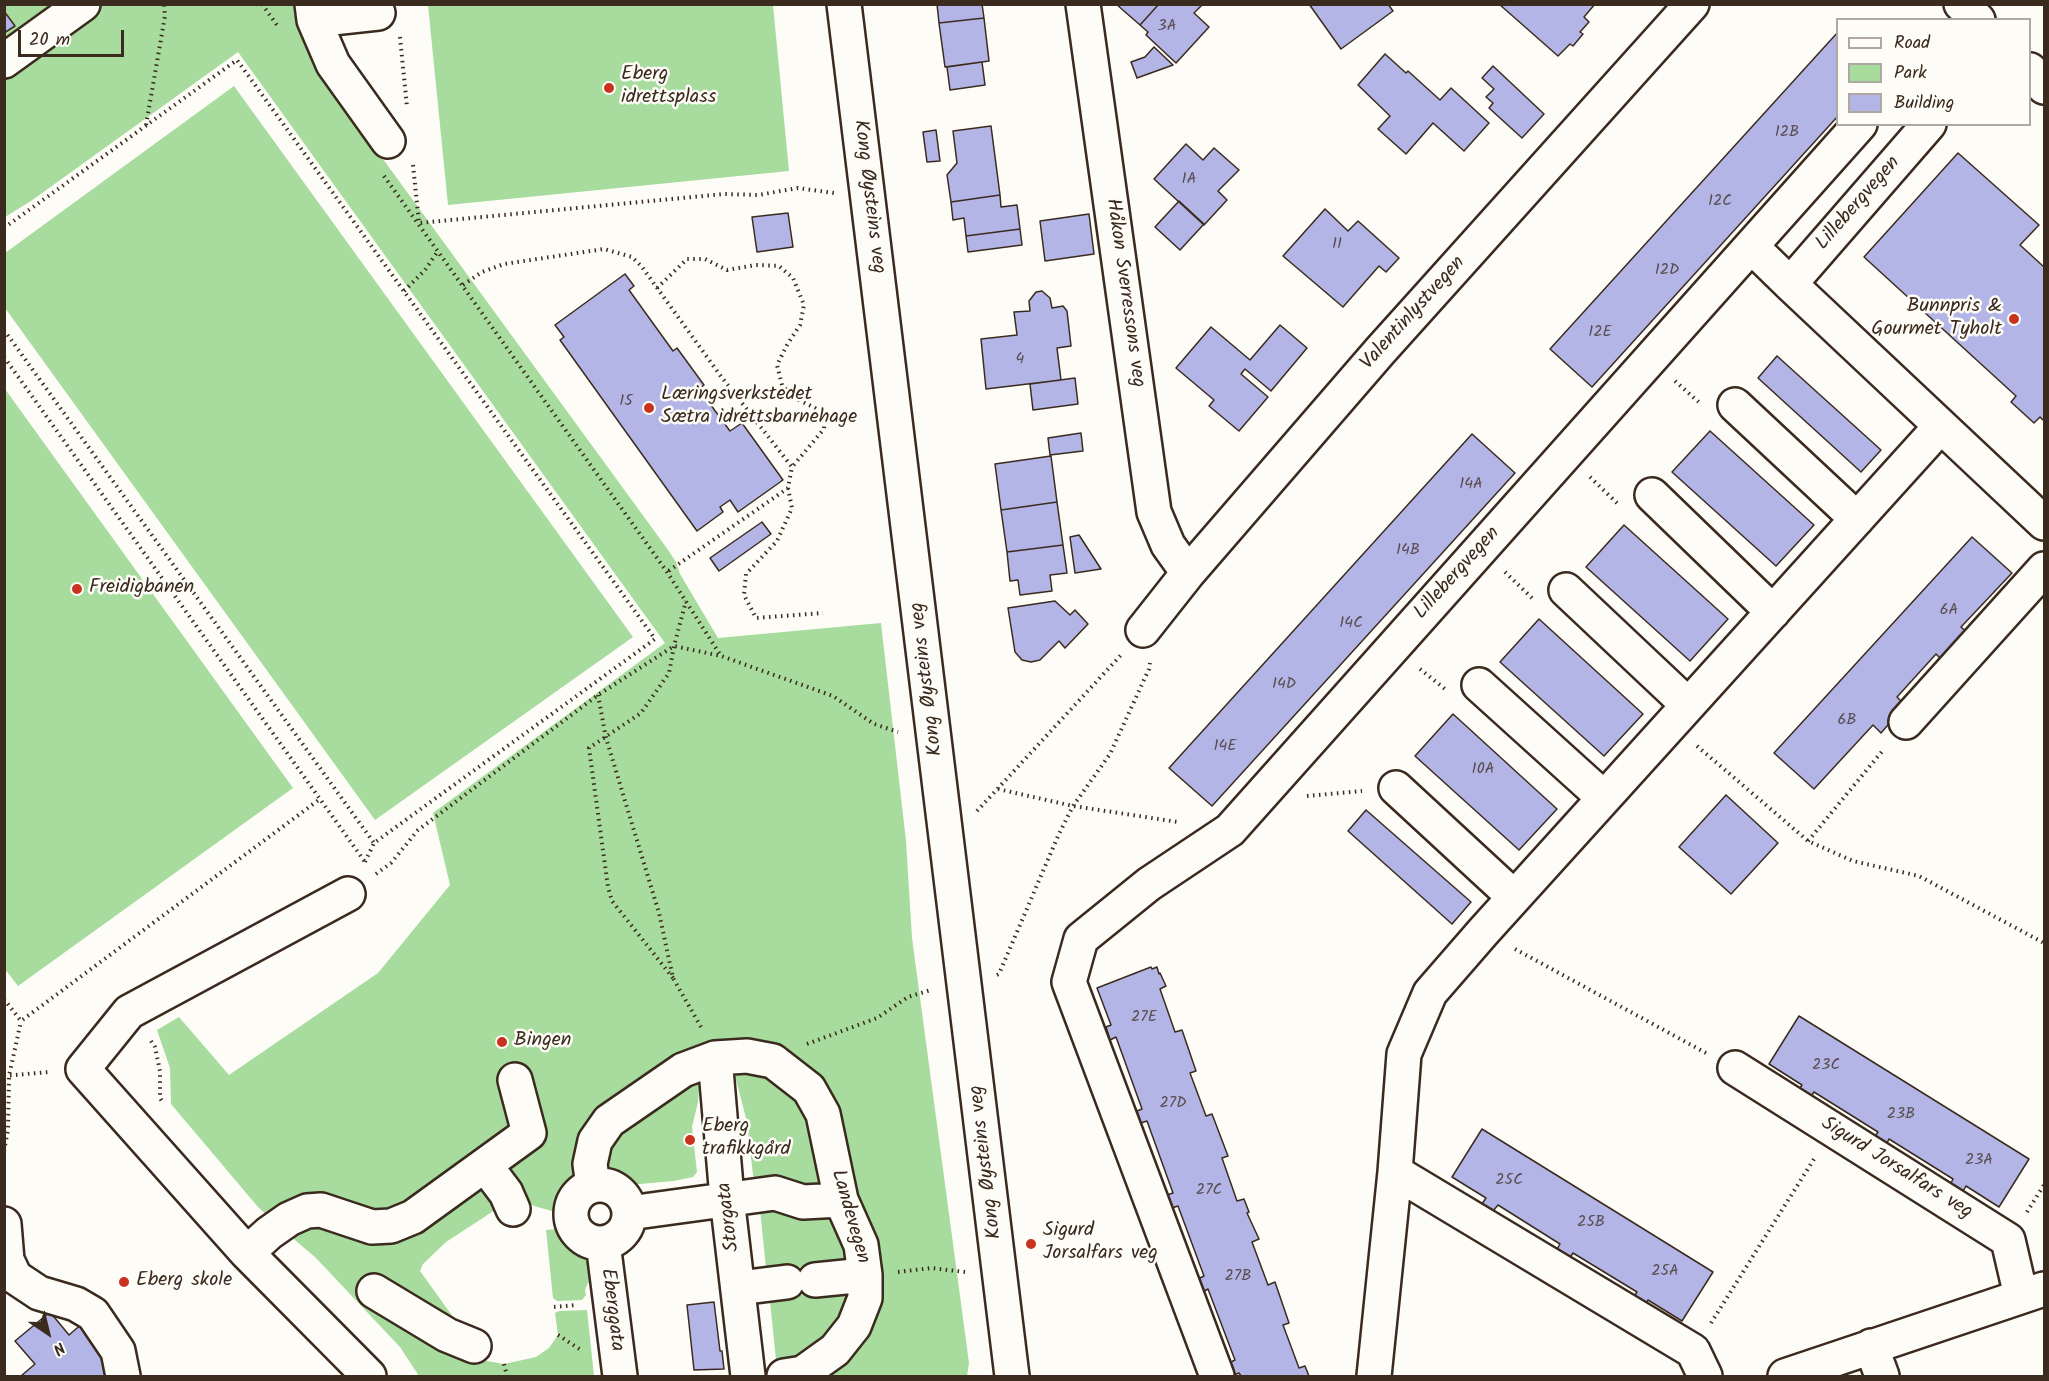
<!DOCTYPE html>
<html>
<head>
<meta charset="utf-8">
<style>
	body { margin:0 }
	#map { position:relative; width:2049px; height:1381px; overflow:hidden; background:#fdfcf7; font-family:Kalam,sans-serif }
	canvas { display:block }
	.frame { position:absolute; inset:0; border:6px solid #3b2a1e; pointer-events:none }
	.legend { position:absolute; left:1836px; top:18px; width:195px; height:108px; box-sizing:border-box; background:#fdfcf7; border:2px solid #afa8a0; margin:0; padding:8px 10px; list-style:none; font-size:18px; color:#3b2a1e }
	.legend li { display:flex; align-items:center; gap:12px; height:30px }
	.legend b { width:30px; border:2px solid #afa8a0 }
	.north { position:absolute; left:18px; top:1303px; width:60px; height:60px; -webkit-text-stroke:4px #fdfcf7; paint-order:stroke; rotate:145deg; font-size:16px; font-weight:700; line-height:24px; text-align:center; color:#3b2a1e }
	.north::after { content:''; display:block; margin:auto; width:21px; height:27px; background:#3b2a1e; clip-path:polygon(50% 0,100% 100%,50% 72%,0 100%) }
	.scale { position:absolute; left:18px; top:30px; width:106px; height:27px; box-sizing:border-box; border:3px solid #3b2a1e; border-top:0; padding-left:8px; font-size:18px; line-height:21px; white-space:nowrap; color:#3b2a1e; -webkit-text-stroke:4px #fdfcf7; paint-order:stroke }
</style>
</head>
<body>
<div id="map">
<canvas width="2049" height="1381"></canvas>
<div class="frame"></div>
<ul class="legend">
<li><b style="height:8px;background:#fdfcf7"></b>Road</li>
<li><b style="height:16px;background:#a7dc9e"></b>Park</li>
<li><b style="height:16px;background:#b3b5e6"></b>Building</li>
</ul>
<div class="north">N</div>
<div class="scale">20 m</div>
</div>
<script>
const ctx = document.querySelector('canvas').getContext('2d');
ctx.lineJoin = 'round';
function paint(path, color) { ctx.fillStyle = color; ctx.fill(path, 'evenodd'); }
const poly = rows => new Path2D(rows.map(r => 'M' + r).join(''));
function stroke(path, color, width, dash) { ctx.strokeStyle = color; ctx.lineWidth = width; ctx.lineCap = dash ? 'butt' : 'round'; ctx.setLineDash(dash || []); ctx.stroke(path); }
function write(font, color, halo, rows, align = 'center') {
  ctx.font = font + ' Kalam,sans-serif'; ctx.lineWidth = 5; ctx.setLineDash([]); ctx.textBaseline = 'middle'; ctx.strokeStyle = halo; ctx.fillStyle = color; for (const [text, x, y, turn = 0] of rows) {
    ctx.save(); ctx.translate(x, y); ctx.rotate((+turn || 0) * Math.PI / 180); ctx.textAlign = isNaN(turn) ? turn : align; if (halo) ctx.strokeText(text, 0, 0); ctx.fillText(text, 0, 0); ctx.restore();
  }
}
const green = poly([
	[5,5,58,5,5,42,5,33,15,26,5,11],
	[102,5,296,5,301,24,345,107,666,547,676,562,680,574,718,638,881,623,906,841,912,938,969,1363,967,1376,816,1376,867,1326,808,1069,657,1075,582,1178,571,1187,563,1204,552,1211,534,1206,519,1196,512,1181,510,1164,525,1150,546,1137,538,1116,510,1124,506,1138,386,1215,269,1217,258,1207,171,1104,170,1068,157,1030,179,1017,229,1075,378,973,450,885,433,813,665,643,238,52,31,201,5,217,4,74],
	[428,5,773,5,789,171,448,205],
	[234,86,633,637,375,820,5,308,5,253],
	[5,389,293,788,18,986,4,968],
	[748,1071,768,1076,804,1098,831,1186,758,1187,753,1175,747,1122,734,1072],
	[696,1077,699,1088,698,1102,692,1127,697,1172,693,1177,674,1181,628,1185,613,1178,605,1172,611,1134],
	[477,1185,489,1187,498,1202,495,1210,446,1242,423,1264,420,1271,474,1346,487,1361,504,1364,536,1357,549,1348,558,1335,555,1313,559,1311,587,1310,594,1376,419,1376,400,1347,315,1257,289,1235,295,1226,334,1225],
	[759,1200,834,1205,857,1258,811,1271,800,1267,767,1278],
	[557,1229,567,1231,591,1250,595,1279,588,1283,585,1290,586,1295,582,1300,557,1301,553,1298,546,1230],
	[850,1283,848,1307,831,1338,777,1369,769,1292,805,1295,813,1289]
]);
const building = poly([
	[937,4,982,4,984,18,939,23,937,4],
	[1116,4,1159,4,1140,25,1116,4],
	[1159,4,1203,4,1194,13,1209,27,1176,63,1146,35,1148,32,1140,25,1159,4],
	[1309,4,1388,4,1393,11,1341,49,1309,4],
	[1499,4,1595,4,1584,17,1589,22,1580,32,1583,34,1573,46,1570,44,1558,56,1499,4],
	[4,11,15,26,4,33,4,11],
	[984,18,989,61,945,67,939,23,984,18],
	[1838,32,1838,116,1592,387,1550,349,1838,32],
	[1154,47,1173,65,1137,78,1131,62,1145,57,1154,47],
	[1385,54,1406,73,1408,71,1440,100,1451,88,1489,123,1464,151,1433,123,1406,154,1378,129,1390,116,1358,85,1385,54],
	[982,62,985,85,950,90,947,67,982,62],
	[1493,66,1544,114,1522,138,1489,108,1493,103,1486,97,1494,89,1482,78,1493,66],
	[991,126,1000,195,951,202,947,175,957,163,953,131,991,126],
	[936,130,940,161,927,162,923,132,936,130],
	[1186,144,1203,160,1214,148,1239,170,1218,191,1227,200,1204,225,1154,179,1186,144],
	[1958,153,2039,225,2020,245,2044,267,2044,421,2040,417,2034,423,2011,402,2016,396,1864,257,1958,153],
	[1000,195,1001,207,1017,205,1020,229,966,236,964,218,953,220,951,202,1000,195],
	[1179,201,1204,224,1180,250,1155,227,1179,201],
	[1325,209,1348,231,1358,221,1399,258,1386,272,1379,266,1343,307,1283,256,1325,209],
	[788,213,793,247,757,252,752,217,788,213],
	[1089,214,1094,254,1045,261,1040,221,1089,214],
	[1020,229,1022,245,968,252,966,236,1020,229],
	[625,274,634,286,629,290,673,351,677,348,704,385,699,389,730,431,742,423,783,480,738,512,730,500,720,507,723,512,697,531,560,340,564,337,555,325,625,274],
	[1042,291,1050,298,1052,308,1063,306,1067,311,1071,346,1057,348,1061,380,986,389,981,339,1017,335,1014,312,1030,311,1029,301,1036,292,1042,291],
	[1280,325,1307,348,1271,391,1245,369,1241,374,1268,397,1239,431,1209,406,1214,400,1176,368,1211,327,1250,360,1280,325],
	[1777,356,1881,450,1861,472,1758,378,1777,356],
	[1075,378,1078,404,1033,410,1030,384,1075,378],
	[1710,431,1814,525,1776,566,1672,472,1710,431],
	[1081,433,1083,451,1050,455,1048,438,1081,433],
	[1472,434,1515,473,1212,806,1169,768,1472,434],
	[1051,456,1057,502,1001,510,995,464,1051,456],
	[1057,502,1063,545,1007,552,1001,510,1057,502],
	[762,522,771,534,719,571,710,558,762,522],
	[1624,525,1728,619,1690,661,1586,567,1624,525],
	[1079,535,1101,569,1075,573,1070,537,1079,535],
	[1972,537,2012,573,1961,627,1969,634,1945,663,1936,654,1897,697,1905,705,1881,733,1873,725,1814,789,1774,753,1972,537],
	[1063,545,1067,573,1050,575,1052,591,1020,595,1018,580,1010,581,1007,552,1063,545],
	[1055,601,1070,615,1075,610,1088,624,1065,648,1059,641,1040,660,1031,662,1022,660,1015,652,1008,608,1055,601],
	[1539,619,1643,714,1604,756,1500,662,1539,619],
	[1453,714,1557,809,1519,850,1415,756,1453,714],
	[1726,795,1778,843,1731,894,1679,847,1726,795],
	[1366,810,1471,902,1452,924,1348,831,1366,810],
	[1151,967,1152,969,1157,967,1159,974,1160,973,1166,986,1160,989,1175,1032,1182,1030,1196,1071,1190,1073,1206,1116,1212,1114,1228,1156,1222,1158,1237,1201,1244,1199,1249,1212,1247,1213,1259,1239,1252,1242,1268,1285,1275,1282,1289,1323,1283,1325,1299,1368,1305,1366,1309,1376,1241,1376,1239,1373,1234,1375,1229,1363,1235,1360,1208,1289,1203,1292,1198,1279,1204,1276,1178,1206,1172,1208,1167,1195,1173,1193,1147,1121,1141,1123,1137,1111,1142,1109,1116,1037,1110,1040,1106,1027,1111,1025,1097,988,1151,967],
	[1799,1016,2029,1159,1999,1207,1966,1186,1962,1193,1950,1185,1953,1179,1889,1139,1886,1145,1874,1138,1878,1132,1814,1092,1810,1098,1798,1091,1802,1085,1769,1064,1799,1016],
	[1482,1129,1713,1272,1682,1321,1648,1300,1645,1306,1633,1298,1637,1292,1573,1253,1569,1259,1556,1251,1560,1244,1498,1205,1493,1211,1482,1204,1486,1198,1452,1177,1482,1129],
	[714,1302,720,1351,722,1351,724,1369,694,1370,687,1305,714,1302],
	[50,1312,69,1335,84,1322,101,1354,106,1376,21,1376,35,1364,15,1341,50,1312]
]);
const path = poly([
	[262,4,279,28],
	[400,37,407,107],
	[146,125,165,16,164,4],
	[413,165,419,223,724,194,758,195,798,188,834,193],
	[384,176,667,572,721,656],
	[4,228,237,60,655,639,374,843,364,864],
	[463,285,482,272,504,264,604,249,632,257,642,267,720,375,792,467,788,488,667,572],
	[657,288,687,259,705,259,727,270,756,265,779,266,793,278,804,305,800,325,787,345,777,365,782,385,793,397,815,408,825,416,824,429,792,467],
	[404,291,425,270,438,251],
	[4,330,374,843],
	[4,357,365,862],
	[1675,381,1701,404],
	[1590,477,1617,503],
	[788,488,792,508,777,541,746,574,744,595,756,618,823,613],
	[1505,572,1532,598],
	[1420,669,1445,689],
	[598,695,606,738,659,913,673,978,701,1027],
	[1697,746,1808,841,1853,861,1919,876,2044,943],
	[998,789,1073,806,1178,822],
	[1307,796,1362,791],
	[977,811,1121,655],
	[1808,841,1884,749],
	[376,874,391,863,418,830,598,695,674,646,721,656,833,696,874,724,898,732],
	[1515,949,1706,1053],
	[997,975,999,974,1058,836,1073,806,1110,754,1149,669,1150,663],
	[673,978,612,901,608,887,589,748,641,713,669,673,674,646,686,601],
	[4,999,21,1021,320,799],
	[151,1041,155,1047,160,1071,160,1098,163,1103],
	[807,1044,877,1018,908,997,931,990],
	[4,1076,49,1072],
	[4,1151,8,1130,9,1076,21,1021],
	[2027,1212,2044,1185],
	[898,1272,931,1268,965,1272],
	[554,1307,576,1305],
	[1711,1323,1814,1159],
	[558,1335,581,1350],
	[504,1364,507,1376]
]);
const minor = poly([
	[312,4,314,20,333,64,388,141],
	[1083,4,1154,512,1168,545,1188,573],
	[1961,4,1978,20],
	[314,20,378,13],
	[4,61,83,4],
	[2030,70,2044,87],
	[1929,124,1790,284,2044,523],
	[1751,246,1790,284],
	[1735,405,1857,519],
	[1652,495,1773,612],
	[1566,590,1688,705],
	[1143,630,1188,573,1380,351,1692,4],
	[1479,685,1604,798],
	[1906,722,2044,569],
	[1396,788,1514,897],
	[348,894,129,1012,83,1069,247,1253,369,1376],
	[715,1058,727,1198,748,1376],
	[1735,1068,2008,1240,2021,1296],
	[485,1165,506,1193,513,1209],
	[1395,1172,1693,1351,1705,1376],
	'571 1214a29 29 0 1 1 58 0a29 29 0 1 1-58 0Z',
	[593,1186,590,1164,595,1141,609,1121,683,1070,715,1058,747,1056,773,1061,809,1089,823,1114,841,1200,861,1245,865,1275,865,1298,854,1326,835,1350,803,1373,784,1376],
	[629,1213,775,1193,803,1202,841,1200],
	[4,1224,7,1260,15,1277,39,1293,76,1304,93,1314,118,1351,123,1376],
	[603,1243,620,1376],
	[247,1253,269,1233,289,1219,307,1211,321,1210,372,1227,391,1226,413,1217,529,1133,515,1080],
	[815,1280,865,1275],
	[739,1288,787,1282],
	[374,1291,447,1335,474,1346],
	[1871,1346,1882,1376],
	[1217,1376,1069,982,1081,939,1149,884,1230,830,1860,124],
	[1374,1376,1395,1172,1404,1054,1430,993,1483,932,1940,427],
	[1785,1376,2044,1289]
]);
const major = poly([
	[844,4,1012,1376]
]);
const markers = [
	[609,88,6,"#c8321e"],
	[2014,319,6,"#c8321e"],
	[649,408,6,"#c8321e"],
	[77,589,6,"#c8321e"],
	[502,1042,6,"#c8321e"],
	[690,1140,6,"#c8321e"],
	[1031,1244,6,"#c8321e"],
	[124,1282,6,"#c8321e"]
];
const numberNames = [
	["3A",1167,27],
	["12B",1787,133],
	["1A",1189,180],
	["12C",1720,202],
	["11",1337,245],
	["12D",1667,271],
	["12E",1600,333],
	["4",1020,360],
	["15",626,402],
	["14A",1471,485],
	["14B",1408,551],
	["6A",1949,611],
	["14C",1351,624],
	["14D",1284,685],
	["6B",1847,721],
	["14E",1225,747],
	["10A",1483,770],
	["27E",1144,1018],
	["23C",1826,1066],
	["27D",1173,1104],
	["23B",1901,1115],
	["23A",1979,1161],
	["25C",1509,1181],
	["27C",1209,1191],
	["25B",1591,1223],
	["25A",1665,1272],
	["27B",1238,1277]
];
const poiNames = [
	["Eberg",621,76],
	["idrettsplass",621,99],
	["Bunnpris &",2002,308,"right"],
	["Gourmet Tyholt",2002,331,"right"],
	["Læringsverkstedet",661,396],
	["Sætra idrettsbarnehage",661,419],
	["Freidigbanen",89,589],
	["Bingen",514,1042],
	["Eberg",702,1128],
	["trafikkgård",702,1151],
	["Sigurd",1043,1232],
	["Jorsalfars veg",1043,1255],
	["Eberg skole",136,1282]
];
const streetNames = [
	["Kong Øysteins veg",868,197,83],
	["Lillebergvegen",1859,204,-49],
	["Håkon Sverressons veg",1124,293,82],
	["Valentinlystvegen",1414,314,-48],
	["Lillebergvegen",1458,574,-48],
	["Kong Øysteins veg",928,679,-97],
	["Kong Øysteins veg",987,1162,-97],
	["Sigurd Jorsalfars veg",1896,1169,32],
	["Storgata",730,1217,-97],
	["Landevegen",849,1217,74],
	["Eberggata",611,1310,83]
];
paint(green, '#a7dc9e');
paint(building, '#b3b5e6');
stroke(building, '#3b2a1e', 1.5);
stroke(minor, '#3b2a1e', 38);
stroke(major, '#3b2a1e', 38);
stroke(path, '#3b2a1e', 4, [1.5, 4.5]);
stroke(minor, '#fdfcf7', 33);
stroke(major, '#fdfcf7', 33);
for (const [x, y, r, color] of markers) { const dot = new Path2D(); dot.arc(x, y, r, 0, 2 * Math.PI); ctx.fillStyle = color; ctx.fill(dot); stroke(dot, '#fdfcf7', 2); }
write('16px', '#594d50', null, numberNames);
write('20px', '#3b2a1e', '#fdfcf7', poiNames, 'left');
write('20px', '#3b2a1e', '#fdfcf7', streetNames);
</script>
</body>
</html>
